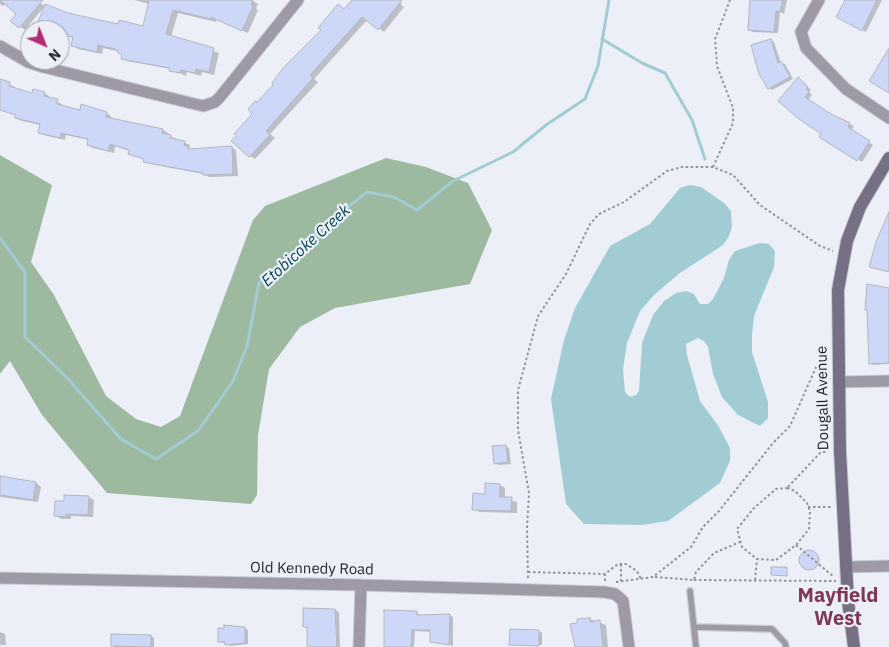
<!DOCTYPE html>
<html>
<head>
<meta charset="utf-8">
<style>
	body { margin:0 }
	#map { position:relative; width:889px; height:647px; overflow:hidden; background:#eceff8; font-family:"IBM Plex Sans",sans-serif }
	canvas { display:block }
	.north { position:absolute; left:20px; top:20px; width:50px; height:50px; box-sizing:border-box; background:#eceff8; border:1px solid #9c9fa5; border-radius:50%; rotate:136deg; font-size:14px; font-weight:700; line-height:20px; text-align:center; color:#252629 }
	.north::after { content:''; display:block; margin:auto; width:18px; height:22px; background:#b32c6f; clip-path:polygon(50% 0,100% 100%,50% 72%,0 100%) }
</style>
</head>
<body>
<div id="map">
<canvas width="889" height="647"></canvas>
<div class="north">N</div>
</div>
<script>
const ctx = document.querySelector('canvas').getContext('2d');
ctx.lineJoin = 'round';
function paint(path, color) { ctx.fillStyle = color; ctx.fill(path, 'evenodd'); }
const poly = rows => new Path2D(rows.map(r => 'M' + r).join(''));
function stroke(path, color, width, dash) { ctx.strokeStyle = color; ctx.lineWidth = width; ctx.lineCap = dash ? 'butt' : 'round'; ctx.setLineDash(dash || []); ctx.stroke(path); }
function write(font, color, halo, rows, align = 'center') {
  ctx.font = font + ' "IBM Plex Sans",sans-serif'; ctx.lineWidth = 4.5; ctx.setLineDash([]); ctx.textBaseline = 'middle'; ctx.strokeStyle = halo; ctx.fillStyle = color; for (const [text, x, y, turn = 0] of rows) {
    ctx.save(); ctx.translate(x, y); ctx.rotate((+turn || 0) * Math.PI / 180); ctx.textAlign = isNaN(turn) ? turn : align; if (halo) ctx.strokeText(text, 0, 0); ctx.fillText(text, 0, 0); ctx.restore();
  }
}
const forest = poly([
	[0,155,52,185,31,262,54,295,106,396,136,419,161,427,180,416,253,220,265,206,386,158,426,167,468,183,492,230,470,284,335,308,300,327,269,369,258,435,257,495,251,504,107,493,42,415,10,361,0,374]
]);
const water = poly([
	[690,185,701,187,724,203,731,211,732,227,729,236,723,245,680,273,655,294,640,311,627,343,623,369,625,392,630,397,636,395,639,391,642,343,653,315,664,301,676,293,686,291,694,294,700,304,708,304,713,299,724,278,729,260,735,251,760,243,769,244,775,251,774,267,754,316,752,336,752,352,768,402,768,418,760,426,738,415,722,397,713,374,708,347,704,341,698,338,686,344,687,355,700,401,719,427,730,448,730,461,720,483,668,521,642,525,584,524,566,504,551,399,564,340,575,308,610,246,650,224,680,188]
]);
const shadow = poly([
	[0,0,37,0,45,7,68,15,144,28,149,4,134,0,251,0,258,4,256,9,258,10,248,33,217,19,216,22,178,13,171,37,219,53,214,75,202,72,201,76,187,72,186,76,171,69,127,61,122,58,123,55,120,52,103,48,102,54,78,49,73,46,74,38,63,35,60,38,60,30,36,30,44,7,25,30,12,21,18,14,6,4,3,6,0,4],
	[353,0,401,0,401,5,404,7,384,32,367,20,314,79,318,82,270,134,275,138,255,159,250,156,233,141,254,114,258,103],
	[751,0,787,0,784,14,780,12,778,33,753,32,749,30],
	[847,0,882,0,866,32,838,17],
	[771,40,774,42,781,63,785,64,793,79,772,90,769,88],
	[0,80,15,87,14,89,33,95,44,93,49,96,49,99,62,104,62,107,106,113,111,116,111,119,163,130,168,133,167,135,190,145,189,148,192,150,231,147,236,150,238,176,209,177,204,174,150,164,145,160,129,153,130,151,115,146,114,153,93,148,88,145,89,140,66,135,65,140,44,135,39,132,41,125,22,121,16,118,17,116,0,110],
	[802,81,811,90,809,92,812,95,808,100,832,116,854,126,851,131,873,145,862,162,821,137,823,133,800,118],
	[889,289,889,364,874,365,871,363],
	[505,446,509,448,511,464,499,465,495,463],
	[0,477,36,483,41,487,38,502,0,497],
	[500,485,505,488,505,499,517,502,517,513,479,512,474,509,486,495],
	[89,497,94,500,93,517,71,516,71,519,61,519,56,515],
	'801 561a9 9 0 1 1 18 0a9 9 0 1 1-18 0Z',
	[304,609,335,610,339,612,340,647,308,647,308,629,304,627],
	[417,612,420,616,449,615,453,617,453,646,431,641,431,632,415,631,414,647,385,647],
	[589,619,606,625,608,647,576,647],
	[245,628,248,630,248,644,230,646,219,641],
	[539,631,542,633,542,645,510,645],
	[0,632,5,634,6,645,0,645],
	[151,636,154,638,154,647,115,647,112,645]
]);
const stream = poly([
	[602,39,642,63,665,73,692,120,705,159],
	[0,238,25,272,25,337,67,378,121,439,156,459,198,431,233,381,247,346,259,283,325,225,367,192,394,197,417,210,453,181,513,152,546,125,585,99,598,66,609,0]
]);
const building = poly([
	[0,0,43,0,19,28,10,21,16,14,0,0],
	[149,0,253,0,251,5,253,6,242,31,211,17,211,19,173,10,166,34,214,48,209,72,196,69,195,73,181,70,180,73,169,71,170,68,121,59,122,54,118,53,118,50,98,45,97,52,71,46,73,37,63,35,64,30,35,30,45,4,68,13,118,24,119,20,143,26,149,0],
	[352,0,402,0,378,30,362,17,310,75,313,78,266,131,270,135,249,157,231,141,236,136,234,134,252,114,248,109,255,101,257,102,273,85,272,83,284,67,321,30,318,28,338,4,344,9,352,0],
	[750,0,783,0,780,12,776,11,774,32,748,30,750,0],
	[845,0,877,0,862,31,836,17,845,0],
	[771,39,778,63,781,61,790,77,768,89,759,74,751,45,771,39],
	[889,48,889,93,869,81,889,48],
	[798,77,808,87,806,89,809,92,805,97,831,114,850,123,848,127,870,141,857,161,819,137,821,134,799,119,778,101,798,77],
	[0,79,10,82,9,86,32,93,33,89,45,92,44,96,58,99,57,104,80,110,81,104,107,112,106,117,163,129,162,133,171,135,170,138,185,141,184,145,188,146,188,149,232,146,233,174,203,175,203,173,143,162,144,159,128,154,129,150,110,144,108,151,87,145,88,139,61,133,60,138,38,133,40,124,15,118,16,115,0,110,0,79],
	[889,212,889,272,869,267,876,242,889,212],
	[867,284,889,288,889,363,869,364,867,310,865,310,867,284],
	[506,445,508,462,494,464,492,446,506,445],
	[0,476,36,482,33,500,0,495,0,476],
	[485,483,500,484,500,497,512,497,511,511,472,510,473,493,485,494,485,483],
	[64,495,89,496,88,515,66,514,66,517,54,516,55,501,64,501,64,495],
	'799 560a10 10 0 1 1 20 0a10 10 0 1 1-20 0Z',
	[771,567,787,567,787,576,771,575,771,567],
	[303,608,335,609,337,647,307,647,307,627,303,627,303,608],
	[384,610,417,611,417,615,450,614,449,645,430,642,430,630,412,630,411,647,384,647,384,610],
	[590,618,590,622,600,620,603,647,575,647,570,624,577,623,577,619,590,618],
	[224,625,245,627,245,643,225,645,225,642,218,642,218,628,224,628,224,625],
	[510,629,539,630,539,646,509,645,510,629],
	[111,634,151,635,151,647,111,646,111,634]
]);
const path = poly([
	[713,167,733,123,733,108,717,66,715,39,730,0],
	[788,487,821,452,828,452],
	[787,488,795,491,807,503,810,511,809,529,796,545,776,560,757,559,742,547,737,529,754,508,776,489,787,488],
	[808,507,831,507],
	[796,545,834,577],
	[621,564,621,581],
	[528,572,605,574,618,564,626,564,637,571,641,579],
	[655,577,694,580,696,572,714,553,740,542],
	[528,578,527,528,529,493,518,430,518,390,538,316,566,274,590,224,599,214,624,202,667,171,682,167,713,167,733,175,760,205,820,246,833,251],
	[694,580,836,581],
	[755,580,757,559],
	[605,581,605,574],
	[616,582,653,577,691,547,703,527,719,511,773,443,790,426,817,365,826,362]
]);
const lane = poly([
	[690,591,696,647],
	[694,627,772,629,785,643,786,647]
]);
const street = poly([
	[819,0,801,32,806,48,846,89,889,118],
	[0,46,28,62,43,67,203,106,215,102,220,97,298,0],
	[839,382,889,381],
	[846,567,889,566],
	[0,578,361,585,604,592,615,594,623,601,629,647],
	[359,647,361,585]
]);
const secondary = poly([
	[854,647,848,601,840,451,838,290,847,241,860,207,889,158]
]);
const streetNames = [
	["Dougall Avenue",823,398,-91],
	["Old Kennedy Road",312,569,1]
];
const waterNames = [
	["Etobicoke Creek",306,246,-42]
];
const districtNames = [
	["Mayfield",838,596],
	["West",838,619]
];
paint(forest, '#9db9a0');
paint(water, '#a1ccd3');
paint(shadow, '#0003');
stroke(stream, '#a1ccd3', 3);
paint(building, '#cdd8f9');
stroke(building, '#b3b6be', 1);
stroke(lane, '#c8cbd3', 8);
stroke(street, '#c8cbd3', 13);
stroke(secondary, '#c8cbd3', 14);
stroke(path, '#92949b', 2, [2.5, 2.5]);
stroke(lane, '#9d99a7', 5.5);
stroke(street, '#9d99a7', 11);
stroke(secondary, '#757084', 12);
write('15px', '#252629', '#eceff8', streetNames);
write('italic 16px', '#02454e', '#eceff8', waterNames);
write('bold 20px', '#7c3855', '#eceff8', districtNames);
</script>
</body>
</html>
